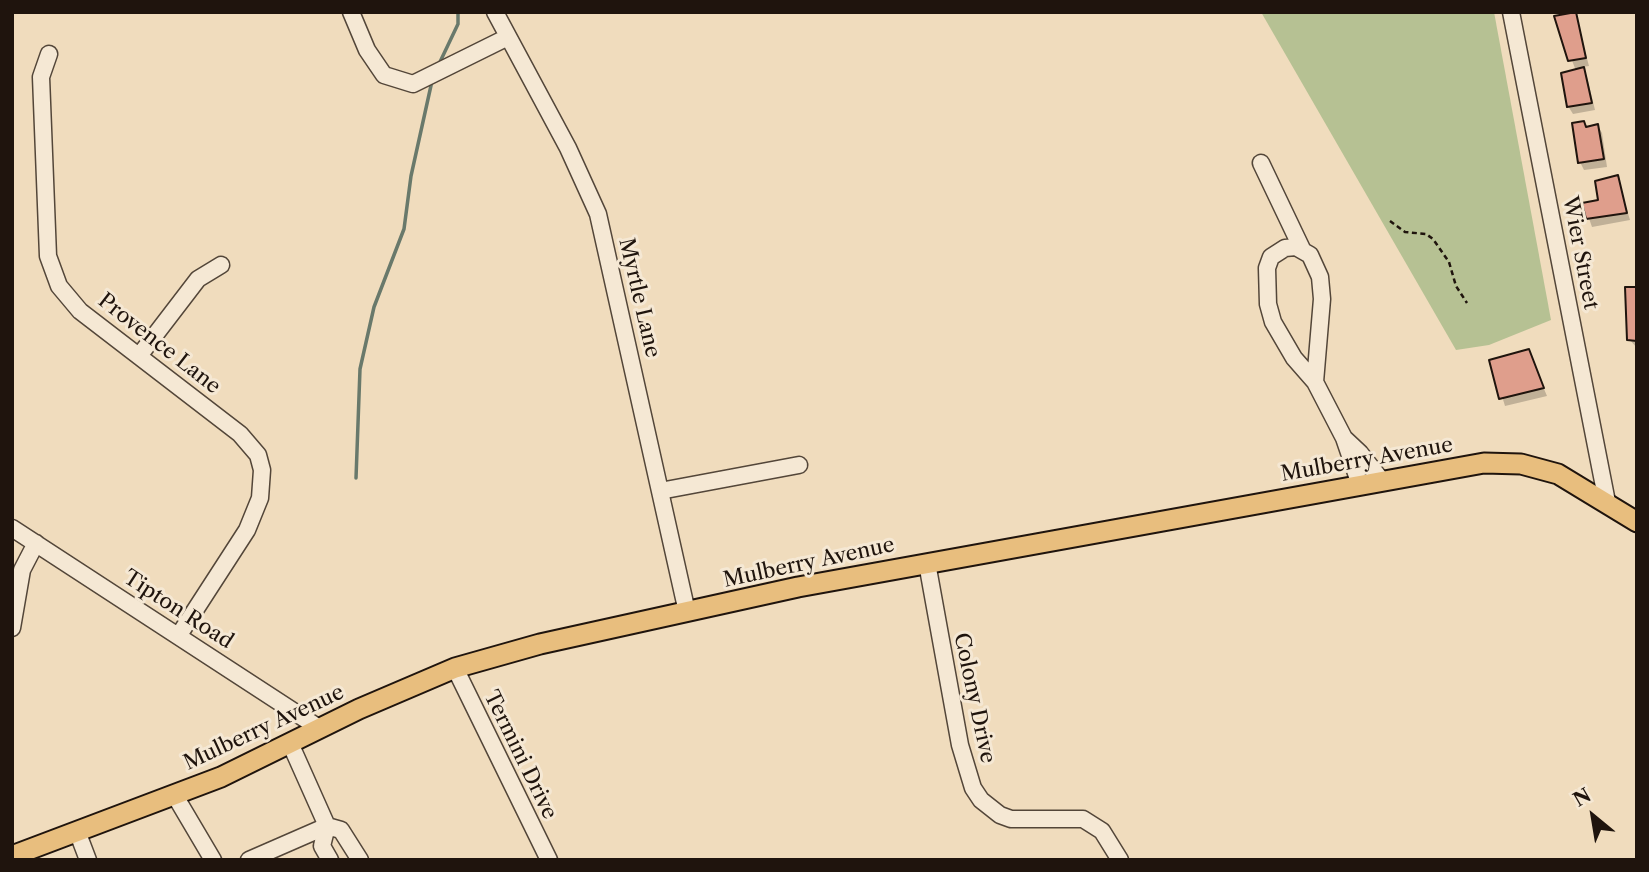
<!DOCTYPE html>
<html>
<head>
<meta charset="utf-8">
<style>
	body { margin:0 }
	#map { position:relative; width:1649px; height:872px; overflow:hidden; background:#f0dcbd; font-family:"Libre Caslon Text",serif }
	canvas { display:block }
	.frame { position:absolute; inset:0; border:14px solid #1f140d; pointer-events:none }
	.north { position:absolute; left:1558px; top:781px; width:70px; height:70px; -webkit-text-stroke:5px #f5e8d4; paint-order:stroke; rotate:330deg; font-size:19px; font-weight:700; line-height:28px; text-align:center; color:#1f140d }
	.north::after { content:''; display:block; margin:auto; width:24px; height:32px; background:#1f140d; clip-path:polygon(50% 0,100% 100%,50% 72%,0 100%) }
</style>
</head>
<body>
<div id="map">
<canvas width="1649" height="872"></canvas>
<div class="frame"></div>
<div class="north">N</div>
</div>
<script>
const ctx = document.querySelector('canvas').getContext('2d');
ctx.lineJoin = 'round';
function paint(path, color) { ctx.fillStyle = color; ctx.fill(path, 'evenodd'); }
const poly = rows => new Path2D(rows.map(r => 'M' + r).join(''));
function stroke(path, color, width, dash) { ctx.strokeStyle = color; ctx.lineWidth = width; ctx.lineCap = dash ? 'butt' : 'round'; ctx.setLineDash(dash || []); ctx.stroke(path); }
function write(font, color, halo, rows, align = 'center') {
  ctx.font = font + ' "Libre Caslon Text",serif'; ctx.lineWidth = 6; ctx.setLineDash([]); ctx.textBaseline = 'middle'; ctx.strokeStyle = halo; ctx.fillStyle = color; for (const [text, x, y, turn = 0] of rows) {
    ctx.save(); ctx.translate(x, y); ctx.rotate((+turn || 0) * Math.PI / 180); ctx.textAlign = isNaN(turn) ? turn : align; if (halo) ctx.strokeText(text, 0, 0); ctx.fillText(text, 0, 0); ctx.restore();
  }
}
const green = poly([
	[1261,12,1494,12,1551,320,1489,345,1456,350]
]);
const shadow = poly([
	[1575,14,1589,66,1582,67,1587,77,1595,110,1573,114,1568,106,1576,71,1556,18],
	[1598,126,1602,133,1607,167,1584,170,1580,162],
	[1617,177,1630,220,1592,227,1584,204,1600,202],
	[1637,288,1637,348,1629,339],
	[1528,351,1547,396,1505,406,1491,361]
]);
const stream = poly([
	[439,64,458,24,458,12],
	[356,478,360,369,374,307,404,229,411,176,432,81]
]);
const building = poly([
	[1576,12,1586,58,1568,61,1554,16,1576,12],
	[1584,67,1592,103,1567,107,1561,73,1584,67],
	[1584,121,1586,127,1598,124,1604,159,1578,163,1572,123,1584,121],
	[1618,175,1627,213,1586,219,1582,203,1598,200,1595,181,1618,175],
	[1625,287,1637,287,1637,341,1627,340,1625,287],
	[1529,349,1544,388,1499,399,1489,360,1529,349]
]);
const path = poly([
	[1390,221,1405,232,1426,234,1433,239,1449,262,1456,286,1467,303]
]);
const minor = poly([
	[351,12,367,50,384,75,413,84,508,37],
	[495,12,568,148,598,214,687,612],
	[1511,12,1607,502],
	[49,54,41,77,48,256,59,286,80,311,240,434,258,455,262,470,260,498,247,530,179,635],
	[1261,163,1302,249],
	[139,356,198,279,221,265],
	[1315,382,1322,299,1320,277,1310,255,1296,247,1285,248,1271,257,1267,268,1268,304,1273,322,1294,358,1315,382,1344,438,1360,485],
	[1344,438,1360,453,1382,481],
	[660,491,799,465],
	[12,528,319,728],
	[927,563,960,745,973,788,981,800,1000,815,1011,819,1083,819,1102,831,1120,860],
	[12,628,22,570,36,543],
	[455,668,549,860],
	[290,743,327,826,322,846,330,860],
	[174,794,213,860],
	[77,831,88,860],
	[249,860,327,826,341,830,360,860]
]);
const major = poly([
	[12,856,221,777,359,709,455,668,540,644,798,587,1484,463,1521,464,1558,474,1637,522]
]);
const streetNames = [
	["Wier Street",1580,253,79],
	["Myrtle Lane",639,298,77],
	["Provence Lane",159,344,38],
	["Mulberry Avenue",1367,460,-10],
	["Mulberry Avenue",809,563,-12],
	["Tipton Road",178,610,33],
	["Colony Drive",974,698,78],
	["Mulberry Avenue",264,728,-25],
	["Termini Drive",520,755,64]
];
paint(green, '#b6c193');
paint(shadow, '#0003');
stroke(stream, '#69796b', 3.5);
paint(building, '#df9e8c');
stroke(building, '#1f140d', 2);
stroke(minor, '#534639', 19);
stroke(major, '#1f140d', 23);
stroke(path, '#1f140d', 2.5, [5, 3.5]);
stroke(minor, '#f5e8d4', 16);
stroke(major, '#e8be7e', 19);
write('21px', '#1f140d', '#f5e8d4', streetNames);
</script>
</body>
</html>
